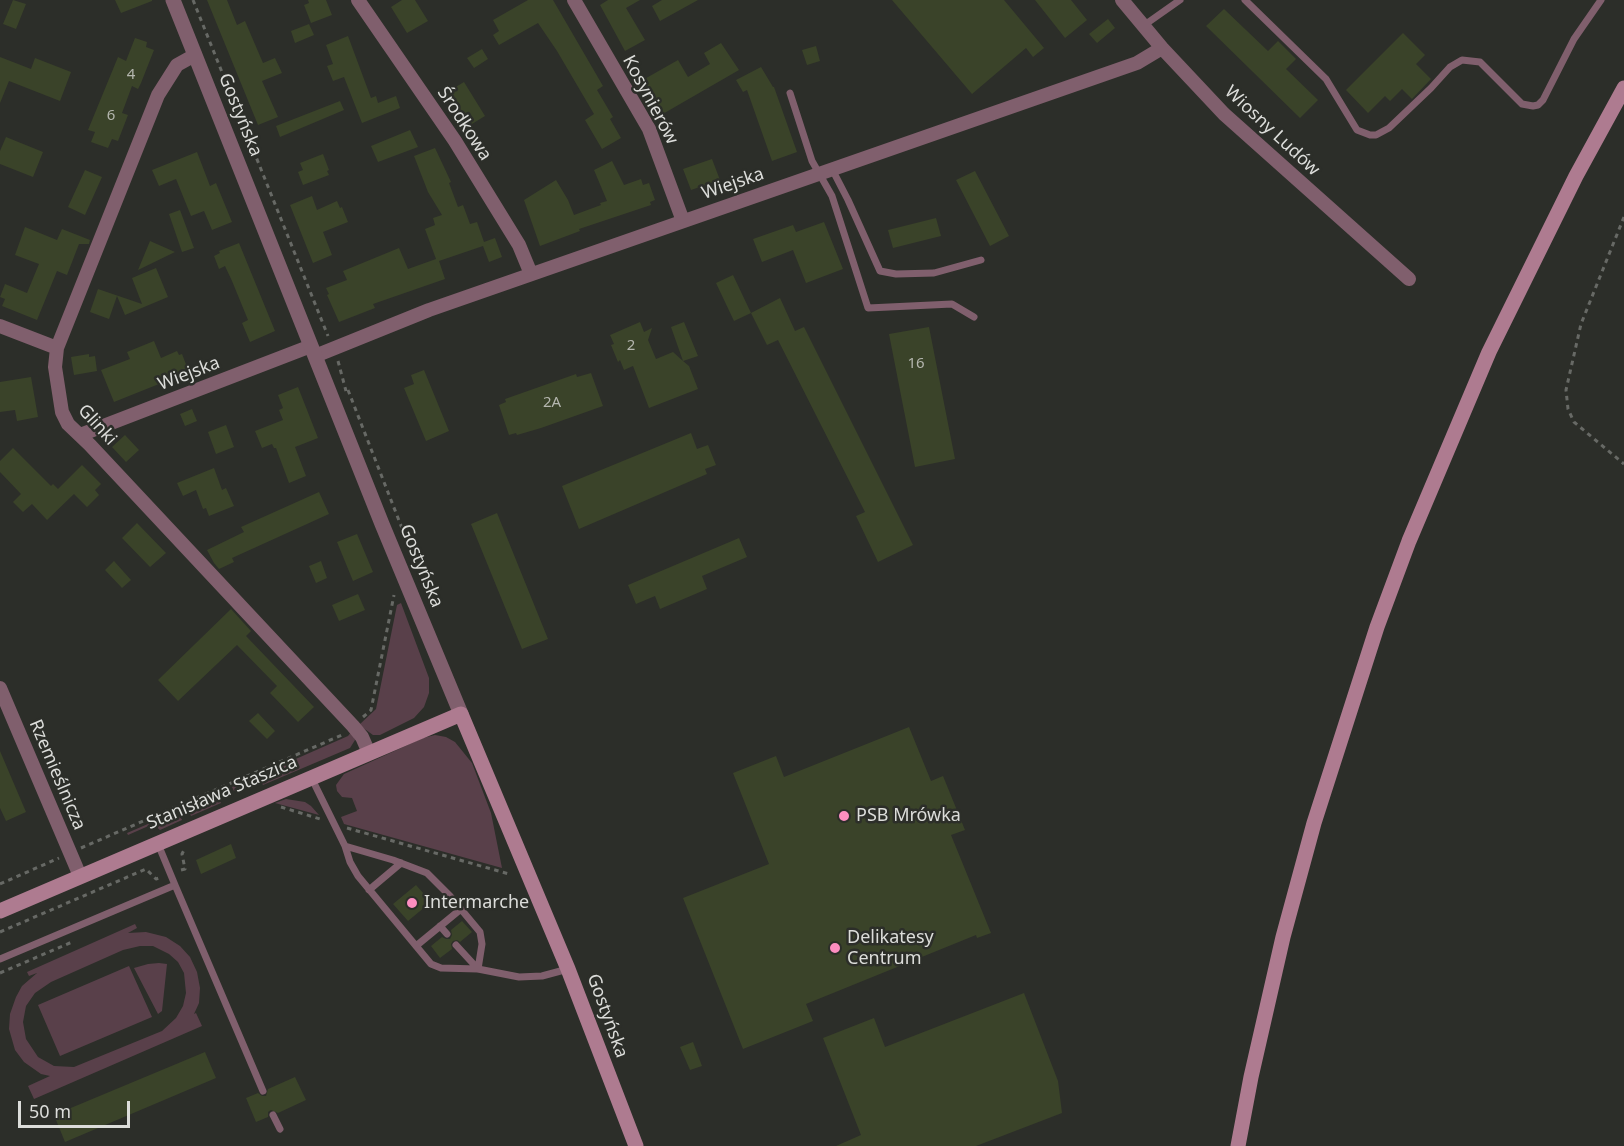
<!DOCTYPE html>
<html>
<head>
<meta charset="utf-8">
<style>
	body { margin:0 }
	#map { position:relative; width:1624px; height:1146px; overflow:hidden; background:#2c2e29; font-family:"Noto Sans",sans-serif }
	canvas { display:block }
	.scale { position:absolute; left:18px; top:1101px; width:112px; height:27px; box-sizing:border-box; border:3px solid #dcddda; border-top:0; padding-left:8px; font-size:18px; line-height:21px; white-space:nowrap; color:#dcddda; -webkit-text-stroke:4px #2c2e29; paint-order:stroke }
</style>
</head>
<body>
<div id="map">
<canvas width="1624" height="1146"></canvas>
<div class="scale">50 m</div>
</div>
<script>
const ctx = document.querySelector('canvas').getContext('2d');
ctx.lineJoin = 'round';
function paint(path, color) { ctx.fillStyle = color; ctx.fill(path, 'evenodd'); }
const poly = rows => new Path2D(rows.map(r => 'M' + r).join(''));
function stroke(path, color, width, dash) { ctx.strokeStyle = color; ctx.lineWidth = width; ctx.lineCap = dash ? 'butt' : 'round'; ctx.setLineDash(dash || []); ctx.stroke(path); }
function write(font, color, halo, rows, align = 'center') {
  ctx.font = font + ' "Noto Sans",sans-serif'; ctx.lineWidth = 5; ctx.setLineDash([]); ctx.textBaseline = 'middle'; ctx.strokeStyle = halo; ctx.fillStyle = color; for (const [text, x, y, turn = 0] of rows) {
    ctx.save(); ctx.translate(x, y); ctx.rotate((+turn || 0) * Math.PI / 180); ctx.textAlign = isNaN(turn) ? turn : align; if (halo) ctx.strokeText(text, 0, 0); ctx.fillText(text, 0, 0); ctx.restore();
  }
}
const green = poly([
	[401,603,429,678,429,693,424,707,414,718,380,735,373,735,359,725,376,709,397,605],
	[352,731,355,740,350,748,263,785,260,780,234,791,232,787,348,736],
	[435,735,446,737,455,742,472,763,491,813,502,868,344,824,341,817,357,811,352,798,342,797,337,791,336,785,344,774,423,738],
	[217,794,221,803,191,816,187,807],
	[286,799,305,802,311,806,319,815,275,803],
	[178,811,182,820,160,830,153,824,128,835,127,833],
	[135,924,137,928,128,933,146,932,166,937,180,946,190,957,197,972,200,988,199,1003,194,1014,196,1013,202,1026,34,1099,28,1086,50,1076,41,1074,24,1062,15,1050,9,1029,10,1014,16,997,22,986,37,973,29,976,27,972],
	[140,946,153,946,169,954,178,962,184,973,186,993,183,1006,176,1018,162,1031,74,1067,54,1066,38,1057,26,1039,23,1022,26,1006,35,993,51,982,123,950],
	[159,963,167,964,162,1011,158,1014,134,968,148,964],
	[129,966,152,1017,60,1056,38,1005]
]);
const building = poly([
	[13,0,26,4,16,29,3,24],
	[115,0,152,0,152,1,121,13],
	[207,0,227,0,237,25,245,21,263,63,275,58,282,73,262,81,278,117,258,125],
	[308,0,326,0,332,15,311,23,304,5,309,3],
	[402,0,415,0,428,21,407,33,391,7],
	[528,0,553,0,603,86,597,90,613,117,610,119,621,138,602,149,585,120,594,114,557,51,538,23,499,45,493,35,499,31,493,20],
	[608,0,640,0,626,8,645,40,625,51,600,5],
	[662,0,698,0,660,21,652,6],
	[892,0,1004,0,1044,48,1033,57,1026,48,972,94],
	[1035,0,1071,0,1087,20,1065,38],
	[1224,9,1268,51,1278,41,1296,59,1286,69,1318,100,1300,118,1206,26],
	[1108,19,1115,28,1097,43,1089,34],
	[309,24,314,35,295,43,291,31],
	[1403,33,1425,55,1416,64,1431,79,1412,99,1402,89,1390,101,1385,96,1368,113,1346,90],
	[348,36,371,98,376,96,378,103,396,96,400,108,362,123,344,77,333,81,327,66,333,64,326,45],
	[135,38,147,42,146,47,154,50,141,83,138,89,132,86,122,113,128,115,118,141,112,139,108,148,91,142,95,132,88,130,118,57,126,61],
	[721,43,739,70,661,115,641,81,678,60,688,77,710,64,704,53],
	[816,46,820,61,807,65,802,50],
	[482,49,488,59,474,68,467,58],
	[0,57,31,69,35,58,71,72,60,101,9,81,0,103],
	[761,67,773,87,774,87,797,152,772,161,747,90,743,92,736,80],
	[464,82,485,116,467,127,444,94],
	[340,101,344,110,280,137,276,126],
	[410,130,418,147,378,162,371,146],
	[6,137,43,152,33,177,0,164,0,151],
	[435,148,451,182,449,183,458,207,463,205,470,224,477,222,484,242,495,238,502,257,489,262,483,246,439,261,445,279,373,304,375,308,339,322,327,295,329,294,326,288,347,280,343,271,399,248,408,269,436,259,425,229,435,225,433,218,442,215,428,192,414,156],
	[197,152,210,186,216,183,232,222,212,230,204,211,191,216,176,179,159,186,152,170],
	[323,154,329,170,327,171,329,175,303,185,298,172,303,170,300,163],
	[712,159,720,180,691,190,683,169],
	[612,161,624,185,641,179,643,185,649,183,655,200,650,202,651,205,579,229,580,231,540,246,524,200,556,180,568,200,574,215,601,205,600,203,607,201,594,170],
	[85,170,102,177,85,215,68,207],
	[975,171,1009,236,990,246,956,180],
	[312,196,317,210,337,201,340,208,342,207,348,222,323,232,332,255,313,263,290,205],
	[180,210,194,248,182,252,169,214],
	[936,218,941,236,893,248,888,230],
	[824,222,843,269,806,283,793,250,762,262,753,239,793,225,796,232],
	[25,227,57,240,62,229,90,240,89,244,79,244,67,275,57,271,37,320,2,306,5,299,0,297,5,284,27,293,39,264,15,255],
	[150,241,175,252,138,270],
	[239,243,275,331,250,342,242,323,248,320,232,281,225,266,219,269,214,256,220,253,219,251],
	[156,268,168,297,125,315,117,296,109,319,90,312,98,289,142,304,132,278],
	[733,275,751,313,734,321,716,283],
	[780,298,795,331,804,327,913,545,878,562,856,516,865,512,778,340,767,345,751,313],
	[640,322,644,332,652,328,648,340,656,359,673,352,683,361,671,327,684,322,698,356,683,361,689,366,698,389,649,408,633,366,624,370,620,360,618,362,611,345,614,344,610,335],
	[929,327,955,459,915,467,889,334],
	[154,341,161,358,177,351,179,355,182,354,189,372,114,402,101,370,130,359,127,352],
	[89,354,89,357,95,356,97,371,74,375,71,357],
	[424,370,449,431,426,441,404,388,414,384,411,375],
	[591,373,603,406,541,428,517,435,516,433,509,435,499,405,506,402,505,399,576,374,577,377],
	[31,377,38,417,17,421,15,410,0,412,0,382],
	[298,387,318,438,295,447,306,476,289,483,276,448,274,448,272,444,262,448,255,431,283,420,279,410,283,408,278,395],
	[192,409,197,421,185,426,180,414],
	[226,425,234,447,216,454,208,432],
	[691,433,697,449,708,445,716,465,705,469,707,474,579,529,562,486],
	[125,435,139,450,126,462,112,447],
	[13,448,51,486,53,484,58,489,82,465,101,484,95,490,99,495,87,507,74,494,47,520,32,504,23,512,13,502,21,494,0,472,0,461],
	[214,468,222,490,226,488,234,506,209,516,206,508,203,509,196,490,183,496,177,483],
	[319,492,329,514,232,558,234,562,219,569,214,563,207,550,244,532,241,527],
	[497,513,548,639,522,649,471,524],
	[137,523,166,553,150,567,122,538],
	[357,534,373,572,353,581,337,542],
	[739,538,747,557,702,576,707,589,660,609,655,596,636,604,628,585],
	[114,561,131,580,122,588,105,570],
	[321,561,327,578,316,583,309,566],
	[358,594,365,610,339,621,332,605],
	[231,609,251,631,246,636,314,707,298,722,270,693,277,686,237,645,178,701,158,680],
	[258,713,275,731,267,739,249,721],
	[909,727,931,781,943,776,965,830,951,835,991,933,977,938,976,935,806,1004,813,1021,743,1049,683,898,769,864,733,773,776,756,784,777],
	[0,751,26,812,6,821,0,808],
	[231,844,236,858,201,874,196,860],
	[416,885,431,902,408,921,393,904],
	[462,921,472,932,460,942,457,940,453,941,451,944,452,949,440,958,431,946,442,937,446,939,450,939,452,935,451,930],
	[1024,993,1058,1081,1062,1113,976,1146,836,1146,861,1135,823,1038,874,1018,885,1047],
	[693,1042,702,1066,690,1070,680,1047],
	[205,1052,216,1078,65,1142,54,1115],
	[295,1077,306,1100,278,1113,271,1110,268,1112,268,1117,256,1122,246,1098,258,1093,262,1096,266,1096,268,1089]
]);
const path = poly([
	[193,0,328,336],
	[1624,217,1581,324,1566,390,1568,409,1574,422,1624,464],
	[338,361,346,391],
	[348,390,416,564],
	[363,717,371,710,394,595],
	[281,807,320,819],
	[347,828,509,874],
	[81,848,342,735],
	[181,870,185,869,182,854,185,848],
	[0,884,59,858],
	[0,932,146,869,156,879,162,877],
	[0,973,72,942]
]);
const service = poly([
	[1245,0,1326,79,1357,130,1370,135,1376,135,1389,128,1431,88,1450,67,1462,60,1480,62,1522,104,1533,106,1538,105,1543,100,1574,39,1601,0],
	[1143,26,1180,0],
	[790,93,812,161,832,196,868,308,952,304,974,317],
	[832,169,848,200,880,271,896,274,934,273,981,260],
	[312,779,345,846,393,860,427,873,450,896,480,932,482,944,478,969,519,977,542,976,568,969],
	[345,846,350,862,358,876,431,964,441,968,478,969],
	[175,885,263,1091],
	[369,890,401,863],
	[440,926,447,934],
	[456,945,478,969],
	[416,946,461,909],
	[0,959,175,885,158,844],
	[273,1115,280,1129]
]);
const minor = poly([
	[358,0,455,141,519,245,531,274],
	[574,0,649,129,683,221],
	[1122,0,1162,48,1224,114,1409,279],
	[195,55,177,65,158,95,57,348,55,367,62,412,68,424,90,445,353,726,362,737,369,753],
	[0,326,57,348],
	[315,356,429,310,1137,63,1162,48],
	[80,435,311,346],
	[0,688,80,876]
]);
const tertiary = poly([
	[173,0,382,524,461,714]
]);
const secondary = poly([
	[0,911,461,714,568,969,636,1146],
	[1238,1146,1251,1077,1283,937,1314,823,1377,627,1409,541,1489,352,1576,176,1624,88]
]);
const markers = [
	[844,816,6,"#fd8ec0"],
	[412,903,6,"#fd8ec0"],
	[835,948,6,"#fd8ec0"]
];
const numberNames = [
	["4",131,75],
	["6",111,116],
	["2",631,346],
	["16",916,364],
	["2A",552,403]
];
const streetNames = [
	["Kosynierów",650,100,62],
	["Gostyńska",240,115,68],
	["Środkowa",464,124,57],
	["Wiosny Ludów",1272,131,43],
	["Wiejska",733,184,-19],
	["Wiejska",189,374,-21],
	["Glinki",97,425,48],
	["Gostyńska",421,566,68],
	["Rzemieślnicza",57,775,67],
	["Stanisława Staszica",222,793,-23],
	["Gostyńska",607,1016,70]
];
const poiNames = [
	["PSB Mrówka",856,816],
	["Intermarche",424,903],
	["Delikatesy",847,938],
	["Centrum",847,959]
];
paint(green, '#59404a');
paint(building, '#3a4329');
stroke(path, '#676965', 3, [4.5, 4.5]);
stroke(service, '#805f6d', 7);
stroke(minor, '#805f6d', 14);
stroke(tertiary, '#805f6d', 15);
stroke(secondary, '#ae7b90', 15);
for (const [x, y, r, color] of markers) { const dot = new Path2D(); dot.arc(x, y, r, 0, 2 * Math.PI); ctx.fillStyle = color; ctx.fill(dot); stroke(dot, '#2c2e29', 2); }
write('15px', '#b4b6ae', null, numberNames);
write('18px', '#dcddda', '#2c2e29', streetNames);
write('18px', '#dcddda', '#2c2e29', poiNames, 'left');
</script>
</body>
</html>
